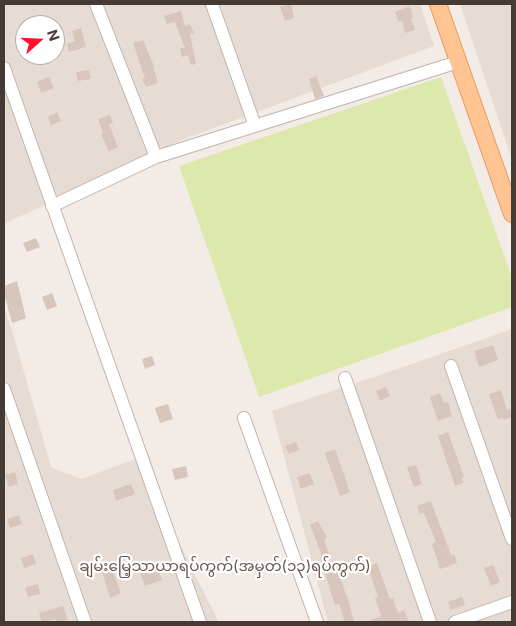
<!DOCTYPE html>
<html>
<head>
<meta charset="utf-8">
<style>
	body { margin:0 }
	#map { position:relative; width:516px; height:626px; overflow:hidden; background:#f3ebe5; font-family:Inter,sans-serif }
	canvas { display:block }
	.frame { position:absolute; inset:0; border:5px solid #463a35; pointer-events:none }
	.north { position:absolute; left:15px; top:15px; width:50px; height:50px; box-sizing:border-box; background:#fff; border:1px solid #b5b0ae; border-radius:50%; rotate:70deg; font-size:14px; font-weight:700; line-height:20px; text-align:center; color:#463a35 }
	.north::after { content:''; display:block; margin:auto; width:18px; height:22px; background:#fe112b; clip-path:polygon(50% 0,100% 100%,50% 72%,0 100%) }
</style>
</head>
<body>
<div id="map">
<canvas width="516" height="626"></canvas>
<div class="frame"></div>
<div class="north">N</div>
</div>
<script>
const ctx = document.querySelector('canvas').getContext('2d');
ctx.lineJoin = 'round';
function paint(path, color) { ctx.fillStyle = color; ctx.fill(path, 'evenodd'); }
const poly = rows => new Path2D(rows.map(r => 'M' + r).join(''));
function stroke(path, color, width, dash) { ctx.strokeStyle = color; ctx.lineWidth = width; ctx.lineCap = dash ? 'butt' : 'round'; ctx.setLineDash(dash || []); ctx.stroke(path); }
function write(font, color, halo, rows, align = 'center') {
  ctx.font = font + ' Inter,"Noto Sans Myanmar",sans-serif'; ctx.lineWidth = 4.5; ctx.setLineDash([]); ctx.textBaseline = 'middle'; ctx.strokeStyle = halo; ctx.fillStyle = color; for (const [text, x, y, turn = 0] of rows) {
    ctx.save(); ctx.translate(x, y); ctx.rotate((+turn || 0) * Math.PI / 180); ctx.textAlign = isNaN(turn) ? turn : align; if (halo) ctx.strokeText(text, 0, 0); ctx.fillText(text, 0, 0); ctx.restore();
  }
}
const residential = poly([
	[4,4,420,4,434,46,179,141,4,224],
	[25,25,55,25,55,55,25,55],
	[460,4,510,4,512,9,512,160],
	[4,309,12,330,51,467,81,479,149,454,163,511,219,622,4,622],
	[512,329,512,622,328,622,272,411,386,373]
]);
const green = poly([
	[441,77,512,278,512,307,259,397,179,166]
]);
const building = poly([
	[291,4,294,18,285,21,280,7],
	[410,6,413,17,411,18,415,30,405,33,402,21,399,22,395,12],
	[181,11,185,26,190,24,194,33,190,34,196,64,191,65,188,55,182,57,180,48,185,48,175,22,167,24,164,16],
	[81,28,86,47,69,52,67,44,75,41,72,31],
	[143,40,154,66,153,67,158,83,146,87,142,79,145,78,133,43],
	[89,70,91,79,78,81,76,72],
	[316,76,324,96,315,99,309,79],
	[49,77,54,88,41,93,37,82],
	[57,112,61,121,51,125,48,117],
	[110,115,113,123,109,124,118,147,109,151,101,134,103,133,98,119],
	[36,238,40,247,27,252,23,243],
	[17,281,26,318,12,323,4,293,4,286],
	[52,293,57,306,47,310,42,297],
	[493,345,498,360,479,367,474,351],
	[152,356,155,365,145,369,142,359],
	[386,387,390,396,380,401,376,391],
	[501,390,507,410,509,409,512,417,504,420,503,418,498,419,489,394],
	[440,393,444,403,448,402,452,416,438,421,430,397],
	[168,404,173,419,160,423,155,408],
	[448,432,464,477,461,478,463,483,455,486,438,436],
	[296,442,299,450,289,454,285,446],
	[335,449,350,492,340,496,325,453],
	[416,465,422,484,414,487,407,467],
	[186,466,188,477,175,480,172,469],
	[15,472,18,484,9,487,5,475],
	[310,473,314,484,301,489,297,477],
	[131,484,135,494,116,501,113,490],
	[431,501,451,555,454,554,457,563,440,569,432,544,436,542,424,513,420,514,417,506],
	[19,515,22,524,10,528,7,519],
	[318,521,327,538,324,540,334,568,345,564,348,574,340,577,346,595,347,595,354,622,345,622,339,604,335,605,320,557,322,556,310,525],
	[33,554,36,564,24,568,21,558],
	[114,561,117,570,113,571,121,593,110,598,100,565],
	[377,563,390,599,393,598,398,613,404,610,409,622,366,622,381,616,375,598,378,597,368,567],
	[156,564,162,580,145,586,139,570],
	[493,565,500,582,491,586,484,568],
	[38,584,40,594,28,597,25,588],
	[462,597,465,605,451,610,448,602],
	[63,606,68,620,57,622,56,619,42,622,39,613]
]);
const minor = poly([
	[96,4,156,157],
	[212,4,255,126],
	[4,68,200,622],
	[52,206,156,157,458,62],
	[451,366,512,539],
	[345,378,430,622],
	[4,389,85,622],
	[244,418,317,622],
	[455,622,512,602]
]);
const major = poly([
	[438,4,512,214]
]);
const quarterNames = [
	["ချမ်းမြေ့သာယာရပ်ကွက်(အမှတ်(၁၃)ရပ်ကွက်)",225,566]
];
paint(residential, '#e7dcd3');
paint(green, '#dde8ad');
paint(building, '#d8c6bd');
stroke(minor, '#c2b3ab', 14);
stroke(major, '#e69b60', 18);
stroke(minor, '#fff', 12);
stroke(major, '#ffc492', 16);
write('15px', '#69554c', '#fff', quarterNames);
</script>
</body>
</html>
